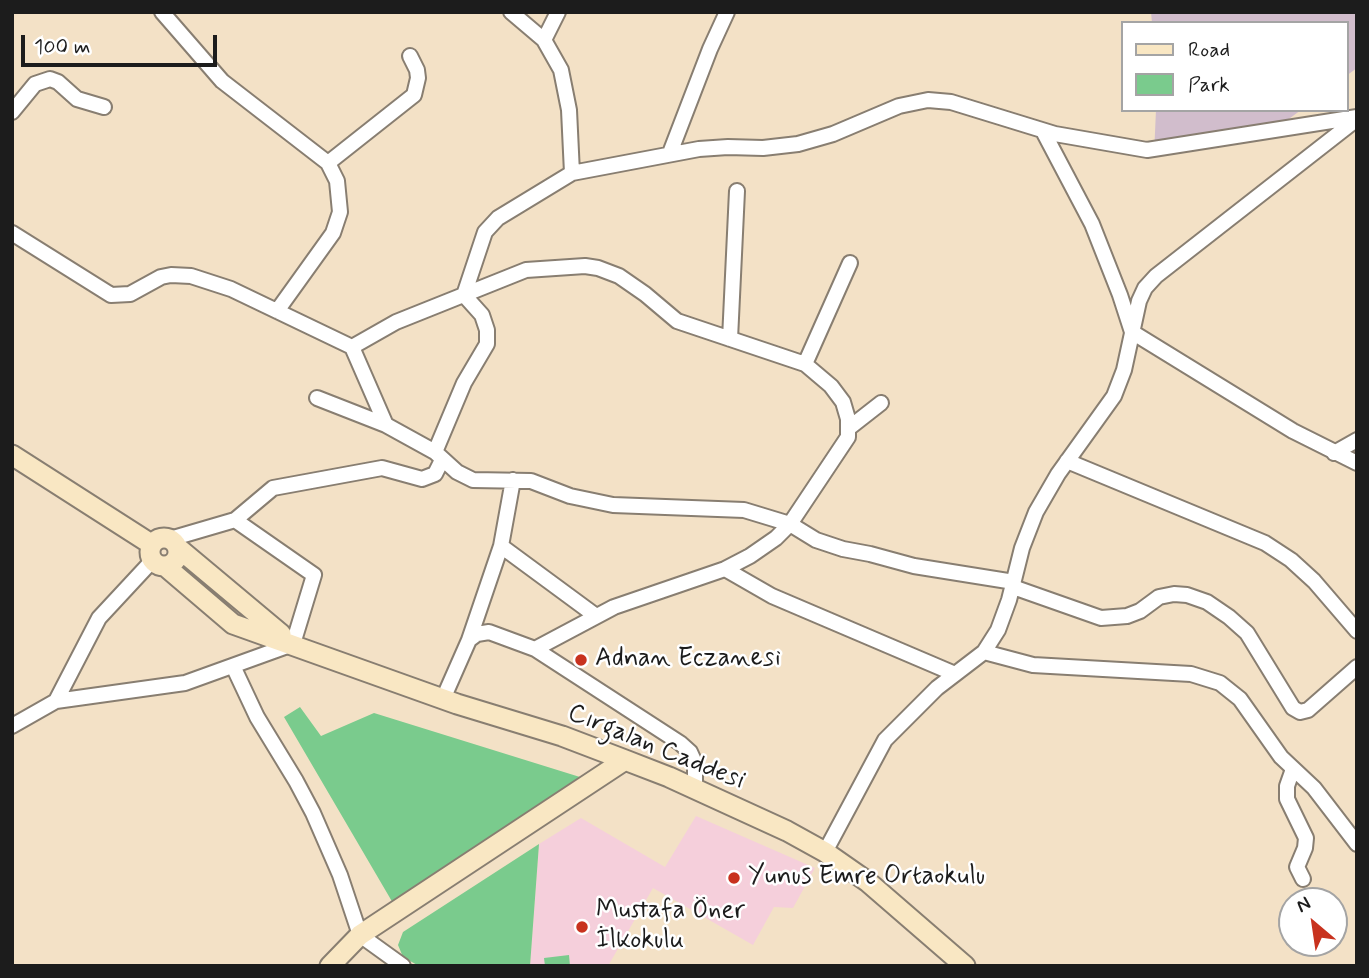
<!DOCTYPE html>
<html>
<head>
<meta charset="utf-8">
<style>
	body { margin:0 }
	#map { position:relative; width:1369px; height:978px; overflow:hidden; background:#f3e1c6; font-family:Mynerve,sans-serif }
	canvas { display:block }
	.frame { position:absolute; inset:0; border:14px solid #1c1c1c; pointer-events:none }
	.legend { position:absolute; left:1121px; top:21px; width:228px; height:91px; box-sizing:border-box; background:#fff; border:2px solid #a4a4a4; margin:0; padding:9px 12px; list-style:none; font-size:21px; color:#1c1c1c }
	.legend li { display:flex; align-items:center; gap:14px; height:35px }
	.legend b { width:35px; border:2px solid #a4a4a4 }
	.north { position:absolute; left:1278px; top:887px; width:70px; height:70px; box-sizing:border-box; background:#fff; border:2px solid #a4a4a4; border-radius:50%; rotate:331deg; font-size:19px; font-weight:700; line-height:28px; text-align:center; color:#1c1c1c }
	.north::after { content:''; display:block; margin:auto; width:24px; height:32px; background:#c8321e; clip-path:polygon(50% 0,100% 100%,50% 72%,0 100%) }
	.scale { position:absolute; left:21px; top:35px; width:196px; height:32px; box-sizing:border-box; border:4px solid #1c1c1c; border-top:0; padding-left:9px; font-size:21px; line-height:24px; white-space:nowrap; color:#1c1c1c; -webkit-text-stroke:5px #fff; paint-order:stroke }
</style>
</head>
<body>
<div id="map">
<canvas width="1369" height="978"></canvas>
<div class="frame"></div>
<ul class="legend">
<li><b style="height:9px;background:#f9e7c3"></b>Road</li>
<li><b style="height:19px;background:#7acb8d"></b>Park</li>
</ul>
<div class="north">N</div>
<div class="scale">100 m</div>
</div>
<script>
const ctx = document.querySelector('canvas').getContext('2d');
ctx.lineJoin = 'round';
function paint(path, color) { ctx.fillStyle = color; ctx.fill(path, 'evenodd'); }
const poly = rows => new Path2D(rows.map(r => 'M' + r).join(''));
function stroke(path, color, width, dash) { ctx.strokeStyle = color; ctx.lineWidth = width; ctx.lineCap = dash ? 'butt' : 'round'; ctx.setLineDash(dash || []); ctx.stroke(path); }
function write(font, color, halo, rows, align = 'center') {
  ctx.font = font + ' Mynerve,sans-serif'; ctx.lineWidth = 5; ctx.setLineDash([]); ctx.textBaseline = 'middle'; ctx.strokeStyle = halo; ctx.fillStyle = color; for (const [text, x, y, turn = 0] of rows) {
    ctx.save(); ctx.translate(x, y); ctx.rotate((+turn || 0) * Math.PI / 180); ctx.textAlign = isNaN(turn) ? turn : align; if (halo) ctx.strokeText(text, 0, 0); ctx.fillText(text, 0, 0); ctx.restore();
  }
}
const built = poly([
	[696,816,815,868,793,908,774,907,753,945,653,888,608,966,530,966,539,844,581,818,665,867]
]);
const industrial = poly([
	[1151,12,1357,12,1357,68,1346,76,1346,23,1152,23],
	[1156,110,1301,110,1282,124,1236,141,1194,151,1154,155]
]);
const green = poly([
	[300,707,321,736,374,713,596,782,397,910,284,717],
	[539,844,530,966,419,966,403,957,398,945,403,932],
	[569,955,570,966,545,966,544,958]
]);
const street = poly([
	[162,12,222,81,328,163,337,181,340,212,333,233,277,311],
	[511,12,544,40,561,70,569,110,572,173],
	[544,40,558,12],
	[12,112,35,84,50,79,58,82,77,99,104,107],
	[1043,131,1092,224,1120,295,1132,332,1293,431,1357,463],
	[670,153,710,49,727,12],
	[328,163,414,95,418,78,417,70,410,56],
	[12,233,111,295,130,294,161,277,171,275,191,276,231,289,352,347,386,425,435,452,457,472,473,480,531,481,570,496,613,505,744,510,790,524,816,540,843,549,870,554,914,566,1014,582],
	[730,339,737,191],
	[352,347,396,322,526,270,585,266,598,268,619,276,645,294,677,321,805,364,831,386,843,402,848,419,848,437,790,524,776,538,750,556,725,569,614,607,535,649],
	[805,364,850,263],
	[317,398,386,425],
	[849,428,881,403],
	[435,452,464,383,487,344,487,330,482,315,464,295,485,232,498,218,572,173,699,149,728,147,763,148,798,144,833,134,899,106,928,100,951,102,1055,134,1147,150,1357,117],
	[1334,453,1357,440],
	[1067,461,1265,543,1291,560,1314,581,1357,631],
	[235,520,273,488,382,468,422,479,435,474,442,460],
	[501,546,596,616],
	[725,569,772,596,955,674],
	[1013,587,1101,618,1127,616,1140,611,1159,597,1174,594,1187,595,1207,602,1229,617,1247,633,1293,708,1300,712,1308,710,1357,667],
	[469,640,501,546,513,480],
	[984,652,1033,665,1191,674,1220,683,1240,699,1281,757,1314,788,1357,844],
	[233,666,257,717,296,781,313,813,340,875,360,935,403,966],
	[443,699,469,640,477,634,489,632,535,649,680,743,690,752,695,763,695,789],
	[56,701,99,618,152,561],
	[12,726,56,701,185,683,293,644,314,575,235,520,170,539],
	[1293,769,1287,786,1287,799,1306,838,1305,848,1297,867,1303,879],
	[825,852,885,740,937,688,984,652,998,630,1009,600,1022,548,1036,512,1058,474,1114,396,1124,370,1139,301,1145,288,1156,276,1357,119]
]);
const secondary = poly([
	[12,455,151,544],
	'150 552a14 14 0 1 1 28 0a14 14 0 1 1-28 0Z',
	[177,547,281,634],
	[165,566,233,624,457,704,562,736,625,760,669,777,787,831,825,852,868,882,965,966],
	[330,966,360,935,625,760]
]);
const markers = [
	[581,660,7,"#c8321e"],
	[734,878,7,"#c8321e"],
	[582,927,7,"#c8321e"]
];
const poiNames = [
	["Adnan Eczanesi",595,660],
	["Yunus Emre Ortaokulu",748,878],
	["Mustafa Öner",596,912],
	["İlkokulu",596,942]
];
const streetNames = [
	["Cırgalan Caddesi",656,748,22]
];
paint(built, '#f5cfdb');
paint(industrial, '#d1bdcc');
paint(green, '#7acb8d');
stroke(street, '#887e71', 18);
stroke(secondary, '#887e71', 23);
stroke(street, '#fff', 14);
stroke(secondary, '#f9e7c3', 19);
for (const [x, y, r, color] of markers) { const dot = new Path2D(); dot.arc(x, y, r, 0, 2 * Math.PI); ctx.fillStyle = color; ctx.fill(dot); stroke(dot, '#fff', 2.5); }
write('26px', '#1c1c1c', '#fff', poiNames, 'left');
write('26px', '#1c1c1c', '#fff', streetNames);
</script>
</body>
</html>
